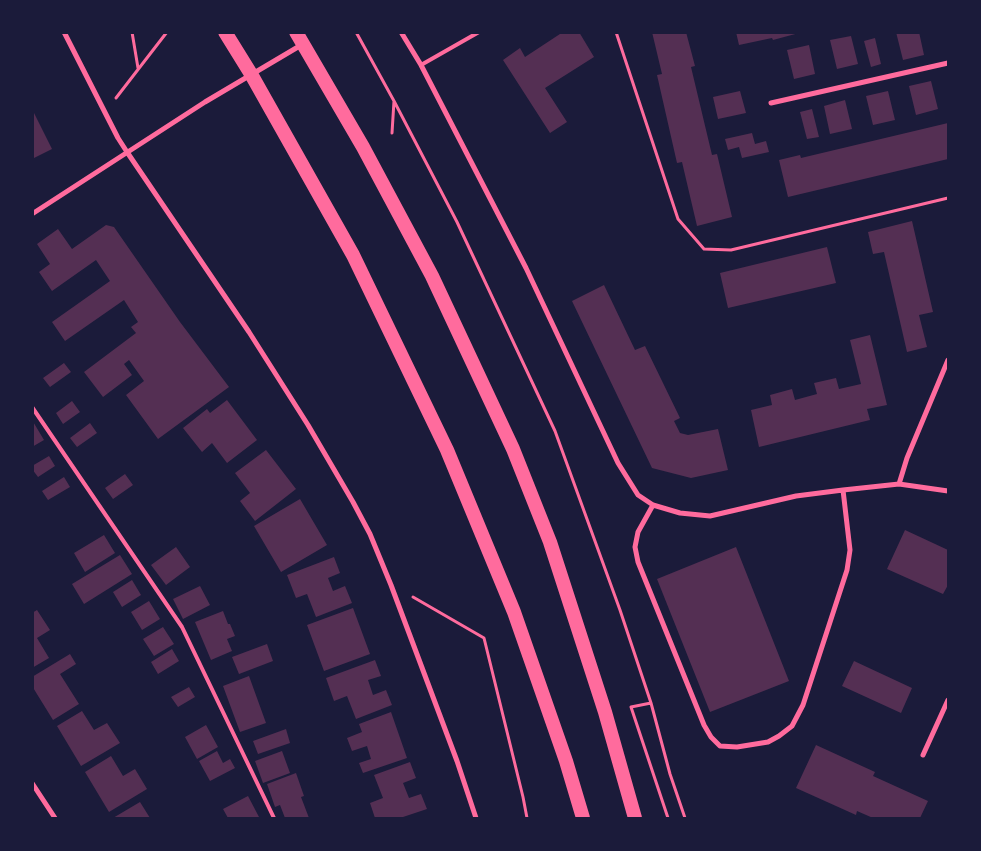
<!DOCTYPE html>
<html>
<head>
<meta charset="utf-8">
<style>
	body { margin:0 }
	#map { position:relative; width:981px; height:851px; overflow:hidden; background:#1b1b3a; font-family:"Asap Condensed",sans-serif }
	canvas { display:block }
	.frame { position:absolute; inset:0; border:34px solid #1b1b3a; pointer-events:none }
</style>
</head>
<body>
<div id="map">
<canvas width="981" height="851"></canvas>
<div class="frame"></div>
</div>
<script>
const ctx = document.querySelector('canvas').getContext('2d');
ctx.lineJoin = 'round';
function paint(path, color) { ctx.fillStyle = color; ctx.fill(path, 'evenodd'); }
const poly = rows => new Path2D(rows.map(r => 'M' + r).join(''));
function stroke(path, color, width, dash) { ctx.strokeStyle = color; ctx.lineWidth = width; ctx.lineCap = dash ? 'butt' : 'round'; ctx.setLineDash(dash || []); ctx.stroke(path); }
const building = poly([
	[563,32,579,32,594,57,545,88,567,122,550,133,503,60,520,48,525,57],
	[652,32,686,32,695,66,691,67,712,155,717,154,732,217,697,226,682,162,677,163,657,75,662,74],
	[736,32,799,32,799,33,773,40,772,38,739,45],
	[896,32,919,32,924,55,903,60],
	[851,36,858,64,837,69,830,40],
	[875,38,881,64,871,67,864,41],
	[809,45,815,74,794,79,787,50],
	[931,81,938,109,916,115,909,86],
	[740,91,746,113,718,119,713,97],
	[888,91,895,120,873,125,866,96],
	[845,100,852,129,830,134,824,106],
	[32,109,52,149,32,159],
	[812,109,819,137,807,139,800,112],
	[948,123,948,159,788,197,779,160,800,155,801,158],
	[752,133,755,144,766,141,769,152,742,158,739,147,728,150,725,139],
	[912,221,933,312,919,315,927,347,907,352,884,252,873,254,868,232],
	[106,225,114,227,180,322,229,387,158,439,126,395,144,381,129,360,124,364,132,375,103,397,84,372,136,333,131,327,138,322,124,300,65,341,52,322,110,281,96,260,52,291,39,272,50,264,37,244,58,229,72,249],
	[827,247,836,283,728,308,720,273],
	[604,285,635,350,645,346,680,418,674,421,680,433,688,435,718,429,728,470,691,478,652,468,572,301],
	[870,335,887,405,867,409,870,420,759,447,751,410,772,405,770,395,792,389,795,400,817,394,814,383,836,378,839,389,861,384,850,340],
	[64,363,71,372,50,387,43,378],
	[227,400,257,440,227,463,212,443,202,452,183,428,207,409,210,413],
	[72,401,80,412,63,424,56,413],
	[32,420,44,440,32,447],
	[90,423,97,433,77,447,70,438],
	[266,450,296,489,255,521,240,501,250,493,235,473],
	[49,456,55,466,38,477,32,469,32,466],
	[125,474,133,485,113,499,105,488],
	[64,477,70,487,48,500,42,491],
	[300,499,327,545,281,572,254,526],
	[905,530,948,550,948,585,943,594,887,569],
	[104,535,115,553,85,572,74,553],
	[176,547,190,567,166,585,151,565],
	[736,547,789,681,710,712,657,579],
	[120,555,132,574,84,604,72,584],
	[334,557,340,573,328,578,333,591,345,586,352,603,316,617,307,594,296,598,287,575],
	[132,580,141,595,122,607,113,592],
	[200,586,210,605,183,619,173,599],
	[149,601,160,619,142,630,131,612],
	[353,608,370,654,324,671,307,625],
	[37,610,50,630,37,638,49,658,32,668,32,613],
	[223,611,228,624,230,624,235,636,227,639,232,651,211,660,195,622],
	[163,627,174,644,154,656,143,639],
	[267,644,273,661,239,674,232,657],
	[172,649,179,661,158,674,151,662],
	[70,654,76,664,60,674,79,704,53,720,32,686,32,677],
	[375,660,381,676,368,680,373,695,386,690,392,705,356,719,347,696,334,701,326,678],
	[854,661,912,688,901,713,842,686],
	[249,676,266,723,240,732,223,686],
	[189,687,195,697,178,707,171,697],
	[82,711,94,730,107,723,120,743,81,766,57,726],
	[391,712,407,758,363,773,359,763,371,759,367,746,352,751,347,738,362,732,359,724],
	[206,725,218,747,197,759,185,737],
	[286,729,290,743,258,754,253,741],
	[816,745,875,772,873,776,928,801,920,818,873,818,857,811,856,815,796,788],
	[217,751,223,763,230,759,235,768,210,781,199,761],
	[282,751,290,773,263,783,255,761],
	[111,756,123,776,135,769,147,789,109,812,85,772],
	[410,762,416,778,403,783,409,798,421,794,427,809,400,818,375,818,370,803,383,798,374,775],
	[296,773,304,796,301,797,309,818,285,818,280,805,275,807,267,784],
	[248,796,259,817,256,818,228,818,223,809],
	[140,802,150,818,113,818]
]);
const path = poly([
	[132,32,138,68],
	[356,32,394,101,392,133],
	[616,32,678,219,704,249,731,250,948,198],
	[116,98,167,32],
	[394,101,457,222,555,431,620,610,651,703,670,774,685,818],
	[413,597,484,638,523,797,527,818],
	[651,703,631,707,668,818]
]);
const service = poly([
	[421,65,479,32],
	[32,407,182,627,274,818]
]);
const minor = poly([
	[64,32,118,138,127,152,249,332,308,425,353,502,370,534,391,585,457,761,476,818],
	[401,32,421,65,526,268,618,463,638,495,653,505,680,513,710,516,796,496,843,490,899,484,948,491],
	[771,103,948,63],
	[32,214,205,102,303,44],
	[899,484,907,458,948,360],
	[653,505,638,532,635,547,638,562,704,725,711,737,720,746,737,747,768,742,779,736,792,726,803,705,847,570,850,550,843,490],
	[923,755,948,700],
	[32,783,55,818]
]);
const trunk = poly([
	[225,32,251,74,353,255,447,450,514,612,566,761,583,818],
	[296,32,363,147,432,276,513,449,550,542,605,712,635,818]
]);
paint(building, '#542f53');
stroke(path, '#ff6b9d', 3);
stroke(service, '#ff6b9d', 4);
stroke(minor, '#ff6b9d', 5);
stroke(trunk, '#ff6b9d', 14);
</script>
</body>
</html>
